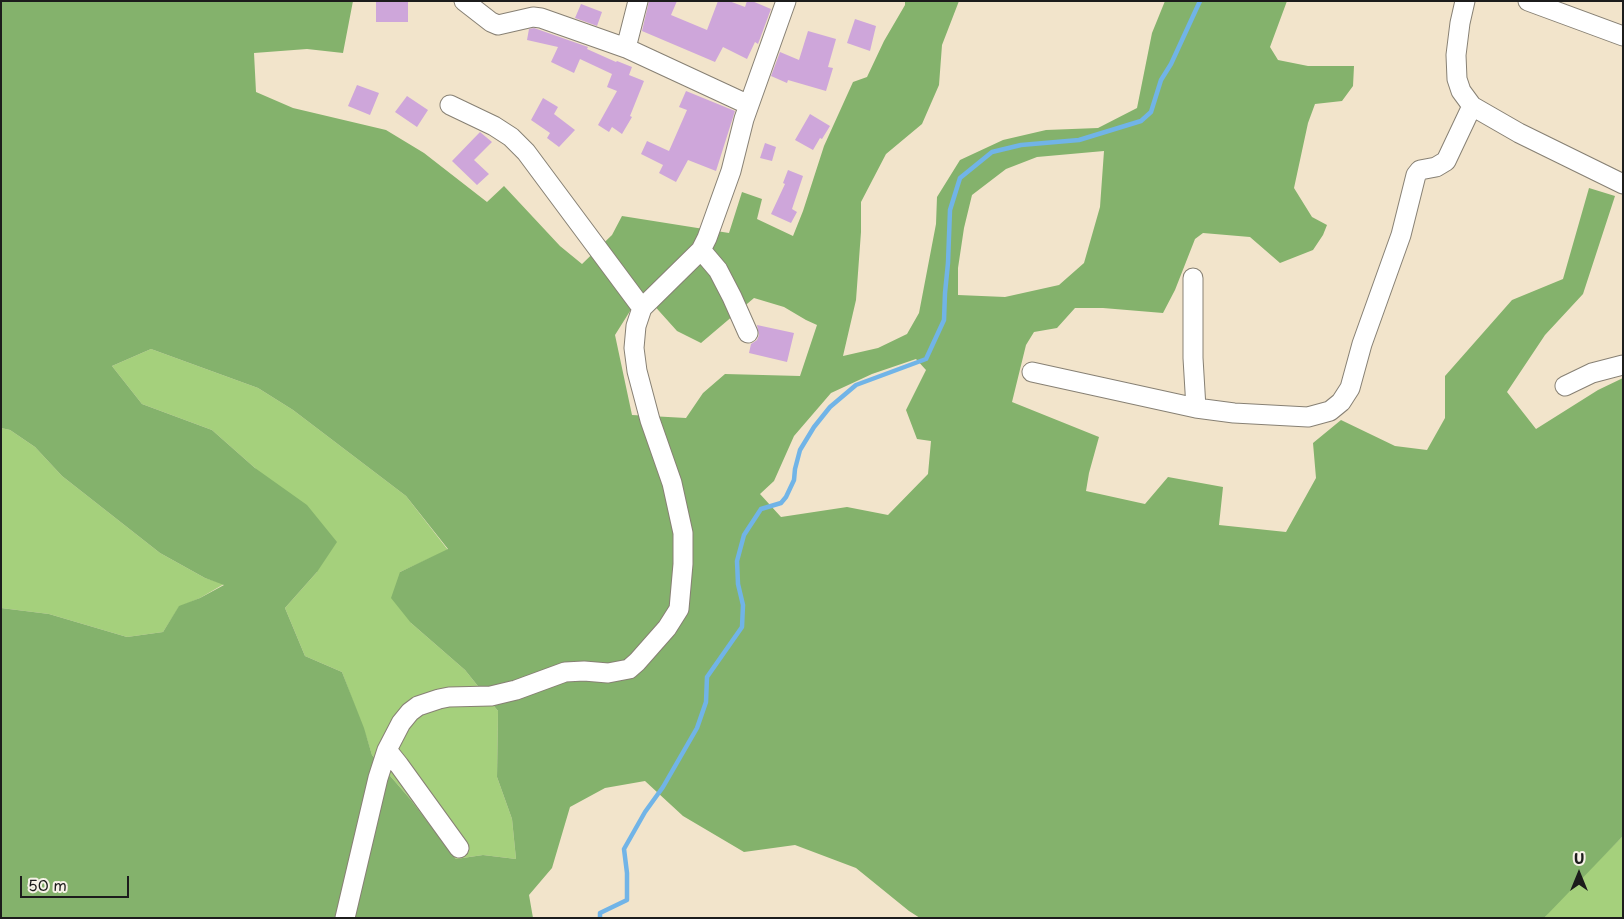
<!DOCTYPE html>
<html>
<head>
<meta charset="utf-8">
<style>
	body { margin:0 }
	#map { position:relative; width:1624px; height:919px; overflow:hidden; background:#f2e4cb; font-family:"Playpen Sans",sans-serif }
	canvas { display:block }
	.frame { position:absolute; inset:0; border:2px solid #1c1c1c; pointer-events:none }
	.north { position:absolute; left:1554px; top:849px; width:50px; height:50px; -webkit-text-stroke:4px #f7f3e8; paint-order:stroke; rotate:0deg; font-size:14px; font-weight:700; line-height:20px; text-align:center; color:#1c1c1c }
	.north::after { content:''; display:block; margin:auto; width:18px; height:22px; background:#1c1c1c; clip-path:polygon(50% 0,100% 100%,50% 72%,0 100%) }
	.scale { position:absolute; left:20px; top:876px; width:109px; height:22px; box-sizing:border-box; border:2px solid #1c1c1c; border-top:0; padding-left:6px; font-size:15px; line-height:18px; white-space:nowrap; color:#1c1c1c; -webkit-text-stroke:4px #f7f3e8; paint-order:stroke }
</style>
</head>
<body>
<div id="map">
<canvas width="1624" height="919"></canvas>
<div class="frame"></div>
<div class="north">U</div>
<div class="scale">50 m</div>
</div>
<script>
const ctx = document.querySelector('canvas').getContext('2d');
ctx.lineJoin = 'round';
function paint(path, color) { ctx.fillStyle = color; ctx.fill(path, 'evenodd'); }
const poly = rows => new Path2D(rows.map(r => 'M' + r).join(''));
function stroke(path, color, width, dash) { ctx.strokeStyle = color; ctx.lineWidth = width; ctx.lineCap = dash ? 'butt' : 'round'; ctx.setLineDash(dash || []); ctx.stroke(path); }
const green = poly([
	[151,349,258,388,293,410,406,496,448,550,400,572,411,623,465,670,498,711,497,777,512,819,516,859,483,855,456,859,411,800,372,755,367,739,342,672,305,656,285,608,317,572,255,468,212,430,142,404,112,366],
	[1,428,10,430,35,447,62,476,160,553,205,578,224,584,200,598,179,607,163,632,127,637,49,614,1,608],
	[1623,836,1623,918,1544,918,1558,901]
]);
const forest = poly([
	[1,1,353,1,343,53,307,49,254,53,256,92,293,108,386,130,424,153,487,202,504,186,560,246,582,264,612,235,622,216,729,233,742,192,762,199,757,219,793,236,803,211,824,146,853,82,867,77,884,41,905,5,905,1,959,1,942,45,939,85,922,124,886,154,861,202,861,232,856,300,843,356,878,348,907,334,919,313,936,224,937,197,960,160,1003,140,1046,130,1098,128,1137,108,1152,33,1165,1,1287,1,1270,47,1278,60,1308,66,1354,66,1353,86,1342,101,1315,104,1308,123,1294,188,1312,217,1327,225,1323,235,1313,250,1280,263,1250,237,1203,233,1195,239,1175,290,1163,313,1103,308,1075,308,1057,328,1034,332,1026,345,1012,402,1099,437,1089,473,1086,491,1145,504,1168,477,1223,487,1219,525,1286,532,1316,478,1313,443,1341,420,1395,446,1427,450,1445,418,1445,376,1512,300,1563,279,1589,188,1615,196,1583,294,1545,335,1507,392,1536,429,1598,390,1623,378,1623,836,1544,918,920,918,909,911,856,868,795,845,744,852,683,816,645,781,605,788,570,807,552,868,529,895,533,918,1,918,1,608,49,614,127,637,163,632,179,606,200,598,224,585,205,578,160,553,62,476,35,447,10,430,1,428],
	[1104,151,1100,207,1084,263,1059,285,1005,297,958,295,958,268,964,228,972,195,1006,169,1037,157],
	[642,292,677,331,701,343,754,298,784,307,806,320,817,325,800,376,725,374,703,393,686,418,632,415,615,335],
	[151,349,258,388,293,410,406,496,448,549,400,572,391,598,411,623,465,670,498,711,497,777,512,819,516,859,483,855,456,859,411,800,372,755,364,728,342,672,305,656,285,608,317,572,337,542,307,505,255,468,212,430,142,404,112,366],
	[916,359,926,370,906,410,917,439,931,441,928,474,888,515,847,507,781,517,760,494,774,481,794,436,831,393,872,374]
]);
const stream = poly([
	[600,918,600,913,627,900,627,873,624,849,645,812,663,787,697,728,706,702,707,677,742,627,743,605,738,584,737,561,744,535,761,509,781,503,786,497,794,480,795,469,800,450,814,427,830,407,856,385,926,359,944,320,945,293,948,263,950,210,960,178,992,152,1021,145,1079,140,1141,121,1151,112,1161,80,1171,64,1200,1]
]);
const building = poly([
	[376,1,408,1,408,22,376,22],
	[649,1,677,1,671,15,707,30,718,1,729,1,745,7,747,1,752,1,771,9,758,44,755,42,747,59,723,47,715,62,642,31],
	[581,4,602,12,597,26,575,18],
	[855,19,876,26,870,51,847,43],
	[534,28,588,47,587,49,616,62,617,61,632,67,629,75,644,81,630,116,632,117,622,134,612,127,609,132,598,125,617,91,607,87,612,74,580,59,574,73,551,62,558,47,527,40,529,29],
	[808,31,836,39,828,67,833,68,826,91,788,80,787,83,771,76,780,52,799,60],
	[357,85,379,93,370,115,348,106],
	[686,91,735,111,716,171,688,160,676,182,659,173,663,165,641,154,647,141,669,151,687,110,679,107],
	[407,96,428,110,417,127,395,112],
	[543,98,558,107,554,114,575,130,559,147,547,138,550,133,531,120],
	[810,114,830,126,822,139,820,138,813,150,795,140],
	[480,132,492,142,474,160,489,174,477,185,452,161],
	[765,143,776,147,772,161,760,158],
	[788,170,803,176,792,209,797,212,791,223,771,214,785,184,783,183],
	[757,325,794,333,787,362,749,353,751,344,757,340,759,335]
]);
const minor = poly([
	[464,1,491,22,498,25,533,17,541,18,626,48,749,105],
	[1528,1,1623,36],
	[626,48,638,1],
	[450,105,494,126,511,137,526,152,642,308],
	[1472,106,1519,133,1623,184],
	[701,250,718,270,732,297,748,333],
	[1193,278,1193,358,1196,408],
	[1032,372,1196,408,1234,413,1308,417,1330,411,1341,402,1350,388,1362,344,1401,235,1416,175,1420,170,1436,167,1446,161,1472,106,1461,91,1457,79,1456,55,1460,23,1465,1],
	[1565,386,1592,373,1623,365],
	[387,750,399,765,459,848],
	[345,918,378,778,387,750,401,723,410,712,418,706,439,699,449,697,491,696,516,690,565,672,584,671,608,673,629,669,637,662,667,628,679,609,683,564,683,533,672,483,650,420,637,371,634,348,636,326,642,308,701,250,707,238,731,171,744,119,786,1]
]);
paint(green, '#a5d07c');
paint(forest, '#84b26c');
stroke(stream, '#71b4e7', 4.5);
paint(building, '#cea6da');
stroke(minor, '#878074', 21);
stroke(minor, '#fff', 19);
</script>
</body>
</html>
